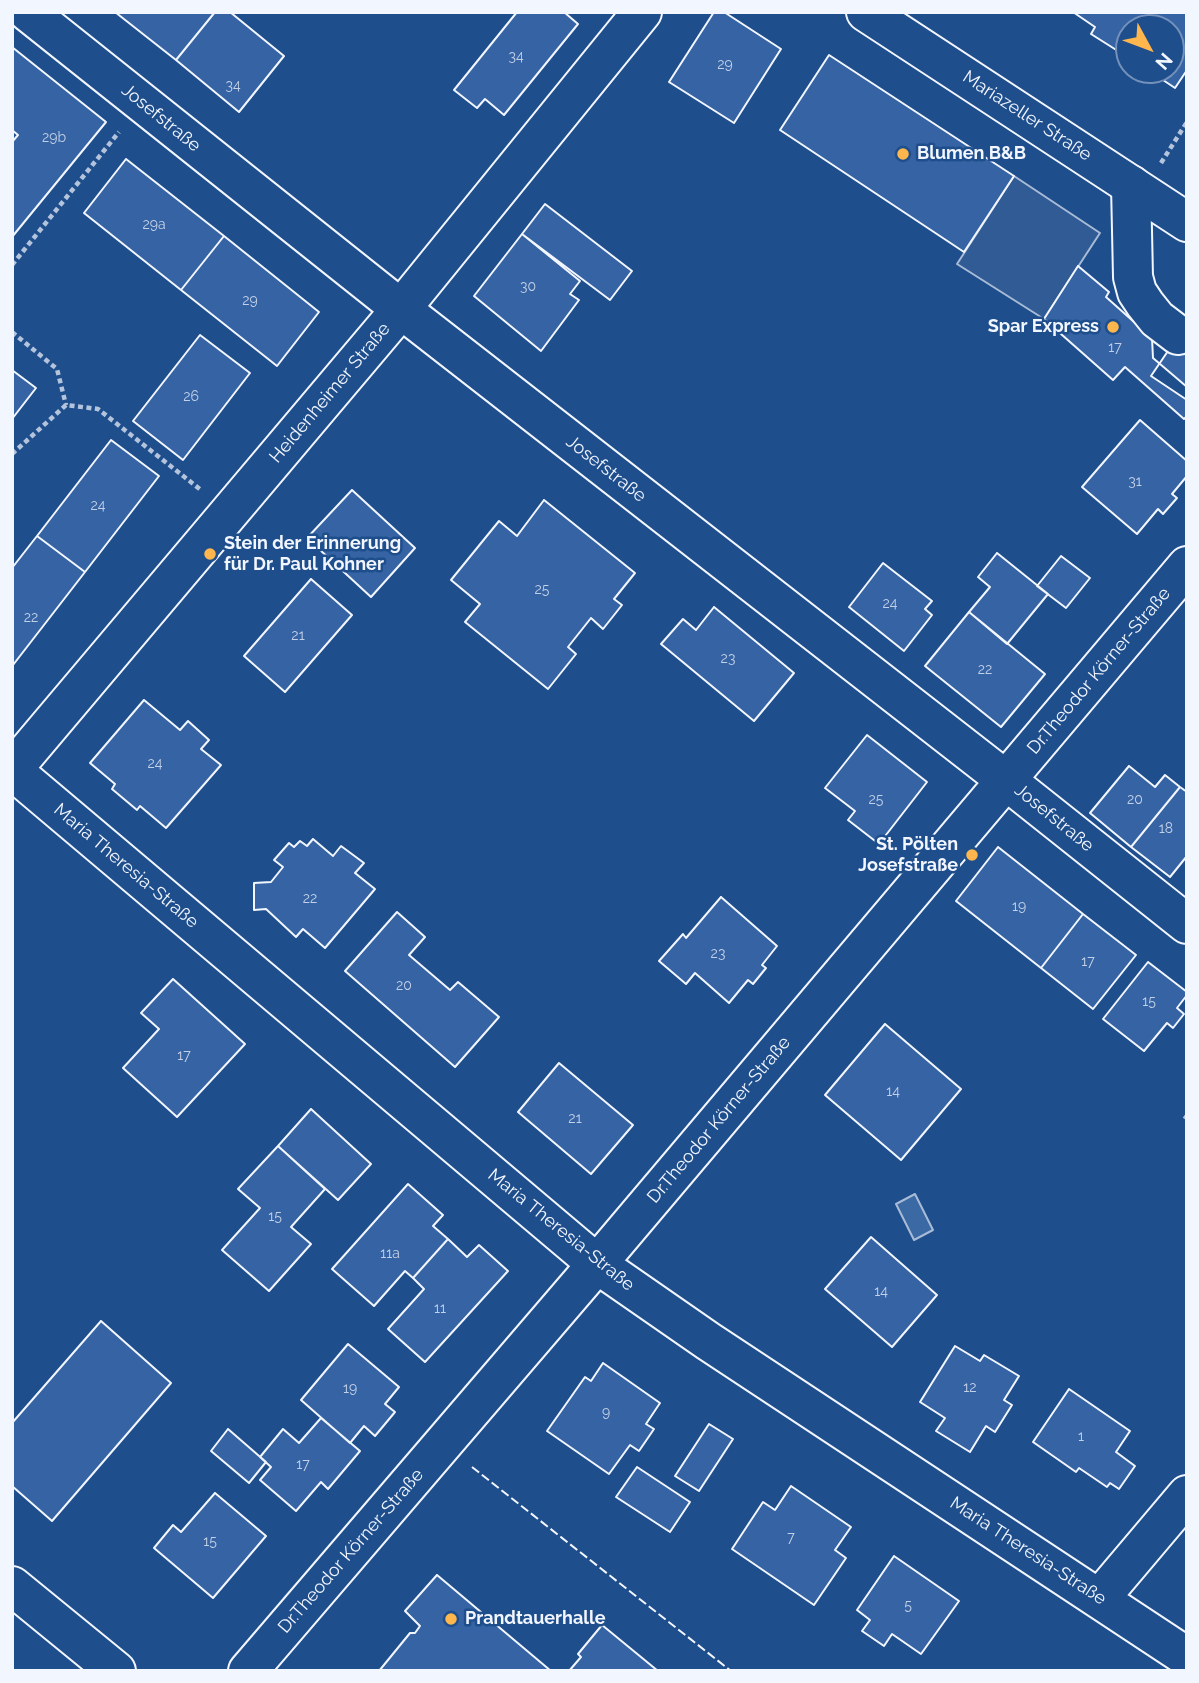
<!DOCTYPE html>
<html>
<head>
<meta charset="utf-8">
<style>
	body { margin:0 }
	#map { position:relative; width:1199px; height:1683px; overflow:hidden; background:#1f4e8c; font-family:Raleway,sans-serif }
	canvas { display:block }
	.frame { position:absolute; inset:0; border:14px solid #f2f6ff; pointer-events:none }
	.north { position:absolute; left:1115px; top:14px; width:70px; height:70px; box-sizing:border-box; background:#1f4e8c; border:2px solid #7391ba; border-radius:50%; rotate:131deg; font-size:19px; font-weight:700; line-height:28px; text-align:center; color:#f2f6ff }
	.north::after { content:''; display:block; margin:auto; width:24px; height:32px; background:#ffb74d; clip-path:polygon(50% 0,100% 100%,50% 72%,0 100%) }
</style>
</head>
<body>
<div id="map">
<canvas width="1199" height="1683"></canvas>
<div class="frame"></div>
<div class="north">N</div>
</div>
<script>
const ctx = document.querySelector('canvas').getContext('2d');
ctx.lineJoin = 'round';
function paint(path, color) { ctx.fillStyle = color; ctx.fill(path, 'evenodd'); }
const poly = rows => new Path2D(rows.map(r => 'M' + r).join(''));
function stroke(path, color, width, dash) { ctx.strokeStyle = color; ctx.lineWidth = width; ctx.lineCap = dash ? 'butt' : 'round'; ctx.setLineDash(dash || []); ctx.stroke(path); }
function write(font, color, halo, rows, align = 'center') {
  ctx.font = font + ' Raleway,sans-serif'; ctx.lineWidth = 5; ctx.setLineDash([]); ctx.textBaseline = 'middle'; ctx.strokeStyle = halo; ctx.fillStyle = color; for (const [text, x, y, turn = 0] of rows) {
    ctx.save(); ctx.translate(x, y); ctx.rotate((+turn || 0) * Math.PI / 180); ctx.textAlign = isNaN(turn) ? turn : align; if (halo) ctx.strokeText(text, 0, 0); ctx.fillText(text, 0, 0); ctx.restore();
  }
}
const parking = poly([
	[1014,176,1100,233,1044,319,957,264,1014,176]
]);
const water = poly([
	[915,1194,933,1230,914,1240,896,1204,915,1194]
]);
const building = poly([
	[115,12,215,12,176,60,115,12],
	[215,12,230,12,284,56,239,112,176,60,215,12],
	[517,12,564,12,578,24,504,115,485,99,477,108,454,90,517,12],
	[714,12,724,12,781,49,734,123,669,82,714,12],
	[1073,12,1187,12,1187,70,1175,88,1148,70,1171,70,1171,28,1129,28,1129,58,1091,34,1095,27,1073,12],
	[12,47,106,122,12,237,12,142,18,135,12,130,12,47],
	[829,55,1014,176,964,252,780,130,829,55],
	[126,159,224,236,181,290,84,213,126,159],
	[545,204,632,271,610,300,522,234,545,204],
	[522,234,580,281,570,294,579,300,541,351,474,296,522,234],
	[224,236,319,312,277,366,181,290,224,236],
	[1078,266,1109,292,1106,297,1152,338,1153,358,1187,387,1187,416,1184,419,1125,367,1113,380,1044,319,1078,266],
	[1187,323,1187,400,1151,376,1187,323],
	[200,335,250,373,183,460,133,421,200,335],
	[12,370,36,388,12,419,12,370],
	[1140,420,1187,461,1187,476,1172,494,1177,498,1163,514,1158,509,1137,534,1082,487,1140,420],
	[111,440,159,476,85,572,37,536,111,440],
	[352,490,415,548,371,597,307,538,352,490],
	[544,500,635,573,614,599,622,605,603,629,591,618,568,647,576,654,548,689,465,622,480,604,451,580,499,521,517,536,544,500],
	[37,536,85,572,13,665,12,568,37,536],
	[997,553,1048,594,1007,644,969,612,990,587,978,577,997,553],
	[1061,556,1090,578,1066,608,1037,586,1061,556],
	[883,563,932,601,925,609,932,615,904,651,849,607,883,563],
	[311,579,352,615,285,692,244,656,311,579],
	[714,607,794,673,754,721,661,644,683,619,696,630,714,607],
	[969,612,1045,674,1001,727,925,666,969,612],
	[144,700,180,730,188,721,209,740,201,749,221,765,166,828,140,806,137,810,112,789,115,784,90,763,144,700],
	[867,735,927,782,879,844,848,820,855,811,825,788,867,735],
	[1129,766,1155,787,1165,775,1180,787,1131,847,1090,813,1129,766],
	[1180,787,1187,792,1187,856,1170,877,1131,847,1180,787],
	[313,839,333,856,341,846,364,863,355,873,375,889,325,948,303,929,296,937,266,909,254,910,254,883,271,882,283,867,274,860,289,843,294,847,300,841,307,846,313,839],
	[998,847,1083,914,1041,968,956,901,998,847],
	[721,897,777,946,762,965,766,968,753,984,748,980,729,1003,695,973,686,984,659,961,683,934,686,938,721,897],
	[397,912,425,937,409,955,450,990,458,982,499,1017,455,1067,345,971,397,912],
	[1083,914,1136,955,1093,1009,1041,968,1083,914],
	[1148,962,1187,992,1187,995,1177,1008,1184,1014,1173,1028,1167,1023,1144,1051,1103,1019,1148,962],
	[173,979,245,1044,177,1117,123,1068,159,1029,141,1013,173,979],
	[885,1024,961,1089,901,1160,825,1095,885,1024],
	[559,1063,633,1125,591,1174,518,1112,559,1063],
	[311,1109,371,1164,338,1200,278,1146,311,1109],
	[278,1146,325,1189,291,1227,311,1244,269,1291,222,1250,260,1208,238,1189,278,1146],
	[408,1184,443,1215,433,1226,448,1239,413,1278,405,1271,374,1306,332,1269,408,1184],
	[871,1237,937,1295,892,1347,825,1289,871,1237],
	[448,1239,467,1257,479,1245,508,1271,425,1362,388,1329,424,1289,413,1278,448,1239],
	[101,1321,171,1383,52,1521,12,1486,12,1423,101,1321],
	[348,1344,399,1387,385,1404,395,1412,375,1436,364,1426,350,1443,301,1400,348,1344],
	[955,1346,980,1361,984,1355,1019,1376,1004,1400,1012,1405,995,1432,986,1426,970,1452,936,1431,945,1418,920,1402,955,1346],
	[603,1363,660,1403,646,1424,654,1429,639,1451,630,1445,609,1474,547,1431,585,1377,591,1381,603,1363],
	[1069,1389,1130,1431,1116,1452,1135,1466,1119,1489,1110,1483,1107,1487,1079,1468,1076,1472,1033,1442,1069,1389],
	[321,1418,360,1451,328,1489,321,1482,296,1511,260,1480,271,1467,260,1457,283,1429,299,1443,321,1418],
	[709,1424,733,1439,699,1491,675,1476,709,1424],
	[228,1429,266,1462,249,1483,211,1451,228,1429],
	[637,1467,690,1502,670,1532,616,1497,637,1467],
	[791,1486,851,1527,835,1550,846,1558,814,1605,732,1549,763,1502,775,1510,791,1486],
	[215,1493,266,1536,213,1598,154,1548,173,1525,181,1532,215,1493],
	[894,1556,959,1601,921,1654,892,1634,884,1646,862,1631,870,1620,857,1610,894,1556],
	[437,1575,551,1671,379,1671,410,1633,415,1633,420,1626,405,1611,437,1575],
	[602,1625,658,1671,569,1671,581,1657,578,1654,602,1625]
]);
const path = poly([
	[1161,163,1187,122],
	[12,265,119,132],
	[12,332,57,369,66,405],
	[12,454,66,405,98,409,201,490],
	[1184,1116,1187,1118]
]);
const minor = poly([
	[28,12,401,309,1007,781,1187,924],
	[1131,185,1133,277,1137,292,1145,304,1157,319,1178,335],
	[12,770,597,1264,708,1341,1187,1657],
	[12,770,401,309,642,12],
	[12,1586,116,1671],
	[1100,1598,1187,1495],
	[248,1671,597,1264,1187,566]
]);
const major = poly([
	[866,12,1187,222]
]);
const fence = poly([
	[472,1467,731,1671]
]);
const markers = [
	[903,154,7,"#ffb74d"],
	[1113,327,7,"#ffb74d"],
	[210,554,7,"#ffb74d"],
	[972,855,7,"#ffb74d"],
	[451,1619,7,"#ffb74d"]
];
const numberNames = [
	["34",516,57],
	["29",725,65],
	["34",233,86],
	["29b",54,138],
	["29a",154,225],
	["30",528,287],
	["29",250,301],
	["17",1115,348],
	["26",191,397],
	["31",1135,482],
	["24",98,506],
	["25",542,590],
	["24",890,604],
	["22",31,618],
	["21",298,636],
	["23",728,659],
	["22",985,670],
	["24",155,764],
	["25",876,800],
	["20",1135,800],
	["18",1166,829],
	["22",310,899],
	["19",1019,907],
	["23",718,954],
	["17",1088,962],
	["20",404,986],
	["15",1149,1002],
	["17",184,1056],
	["14",893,1092],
	["21",575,1119],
	["15",275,1217],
	["11a",390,1254],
	["14",881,1292],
	["11",440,1309],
	["12",970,1388],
	["19",350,1389],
	["9",606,1413],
	["1",1081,1437],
	["17",303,1465],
	["7",791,1538],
	["15",210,1542],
	["5",908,1606]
];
const streetNames = [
	["Mariazeller Straße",1027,116,33],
	["Josefstraße",161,118,39],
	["Heidenheimer Straße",330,393,-50],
	["Josefstraße",606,469,38],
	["Dr.Theodor Körner-Straße",1099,671,-50],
	["Josefstraße",1054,818,39],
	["Maria Theresia-Straße",126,866,40],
	["Dr.Theodor Körner-Straße",719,1120,-50],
	["Maria Theresia-Straße",561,1230,39],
	["Dr.Theodor Körner-Straße",351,1551,-49],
	["Maria Theresia-Straße",1028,1551,33]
];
const poiNames = [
	["Blumen B&B",917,154],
	["Spar Express",1099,327,"right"],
	["Stein der Erinnerung",224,544],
	["für Dr. Paul Kohner",224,565],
	["St. Pölten",958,845,"right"],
	["Josefstraße",958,866,"right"],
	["Prandtauerhalle",465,1619]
];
paint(parking, '#305b95');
stroke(parking, '#a8bbd7', 2);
paint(water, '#3b69a3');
stroke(water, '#a8bbd7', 2);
paint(building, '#3563a3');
stroke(building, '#f2f6ff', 2);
stroke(minor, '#f2f6ff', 42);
stroke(major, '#f2f6ff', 42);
stroke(path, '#b3c4dc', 4.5, [5, 3.5]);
stroke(minor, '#1f4e8c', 38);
stroke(major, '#1f4e8c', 38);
stroke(fence, '#f2f6ff', 2, [9, 3.5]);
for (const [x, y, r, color] of markers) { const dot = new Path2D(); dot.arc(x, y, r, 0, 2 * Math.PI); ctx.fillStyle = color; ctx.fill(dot); stroke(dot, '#1f4e8c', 2.5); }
write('14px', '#c3d1e8', null, numberNames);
write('18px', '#f2f6ff', '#1f4e8c', streetNames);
write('bold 18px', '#f2f6ff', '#1f4e8c', poiNames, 'left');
</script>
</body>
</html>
